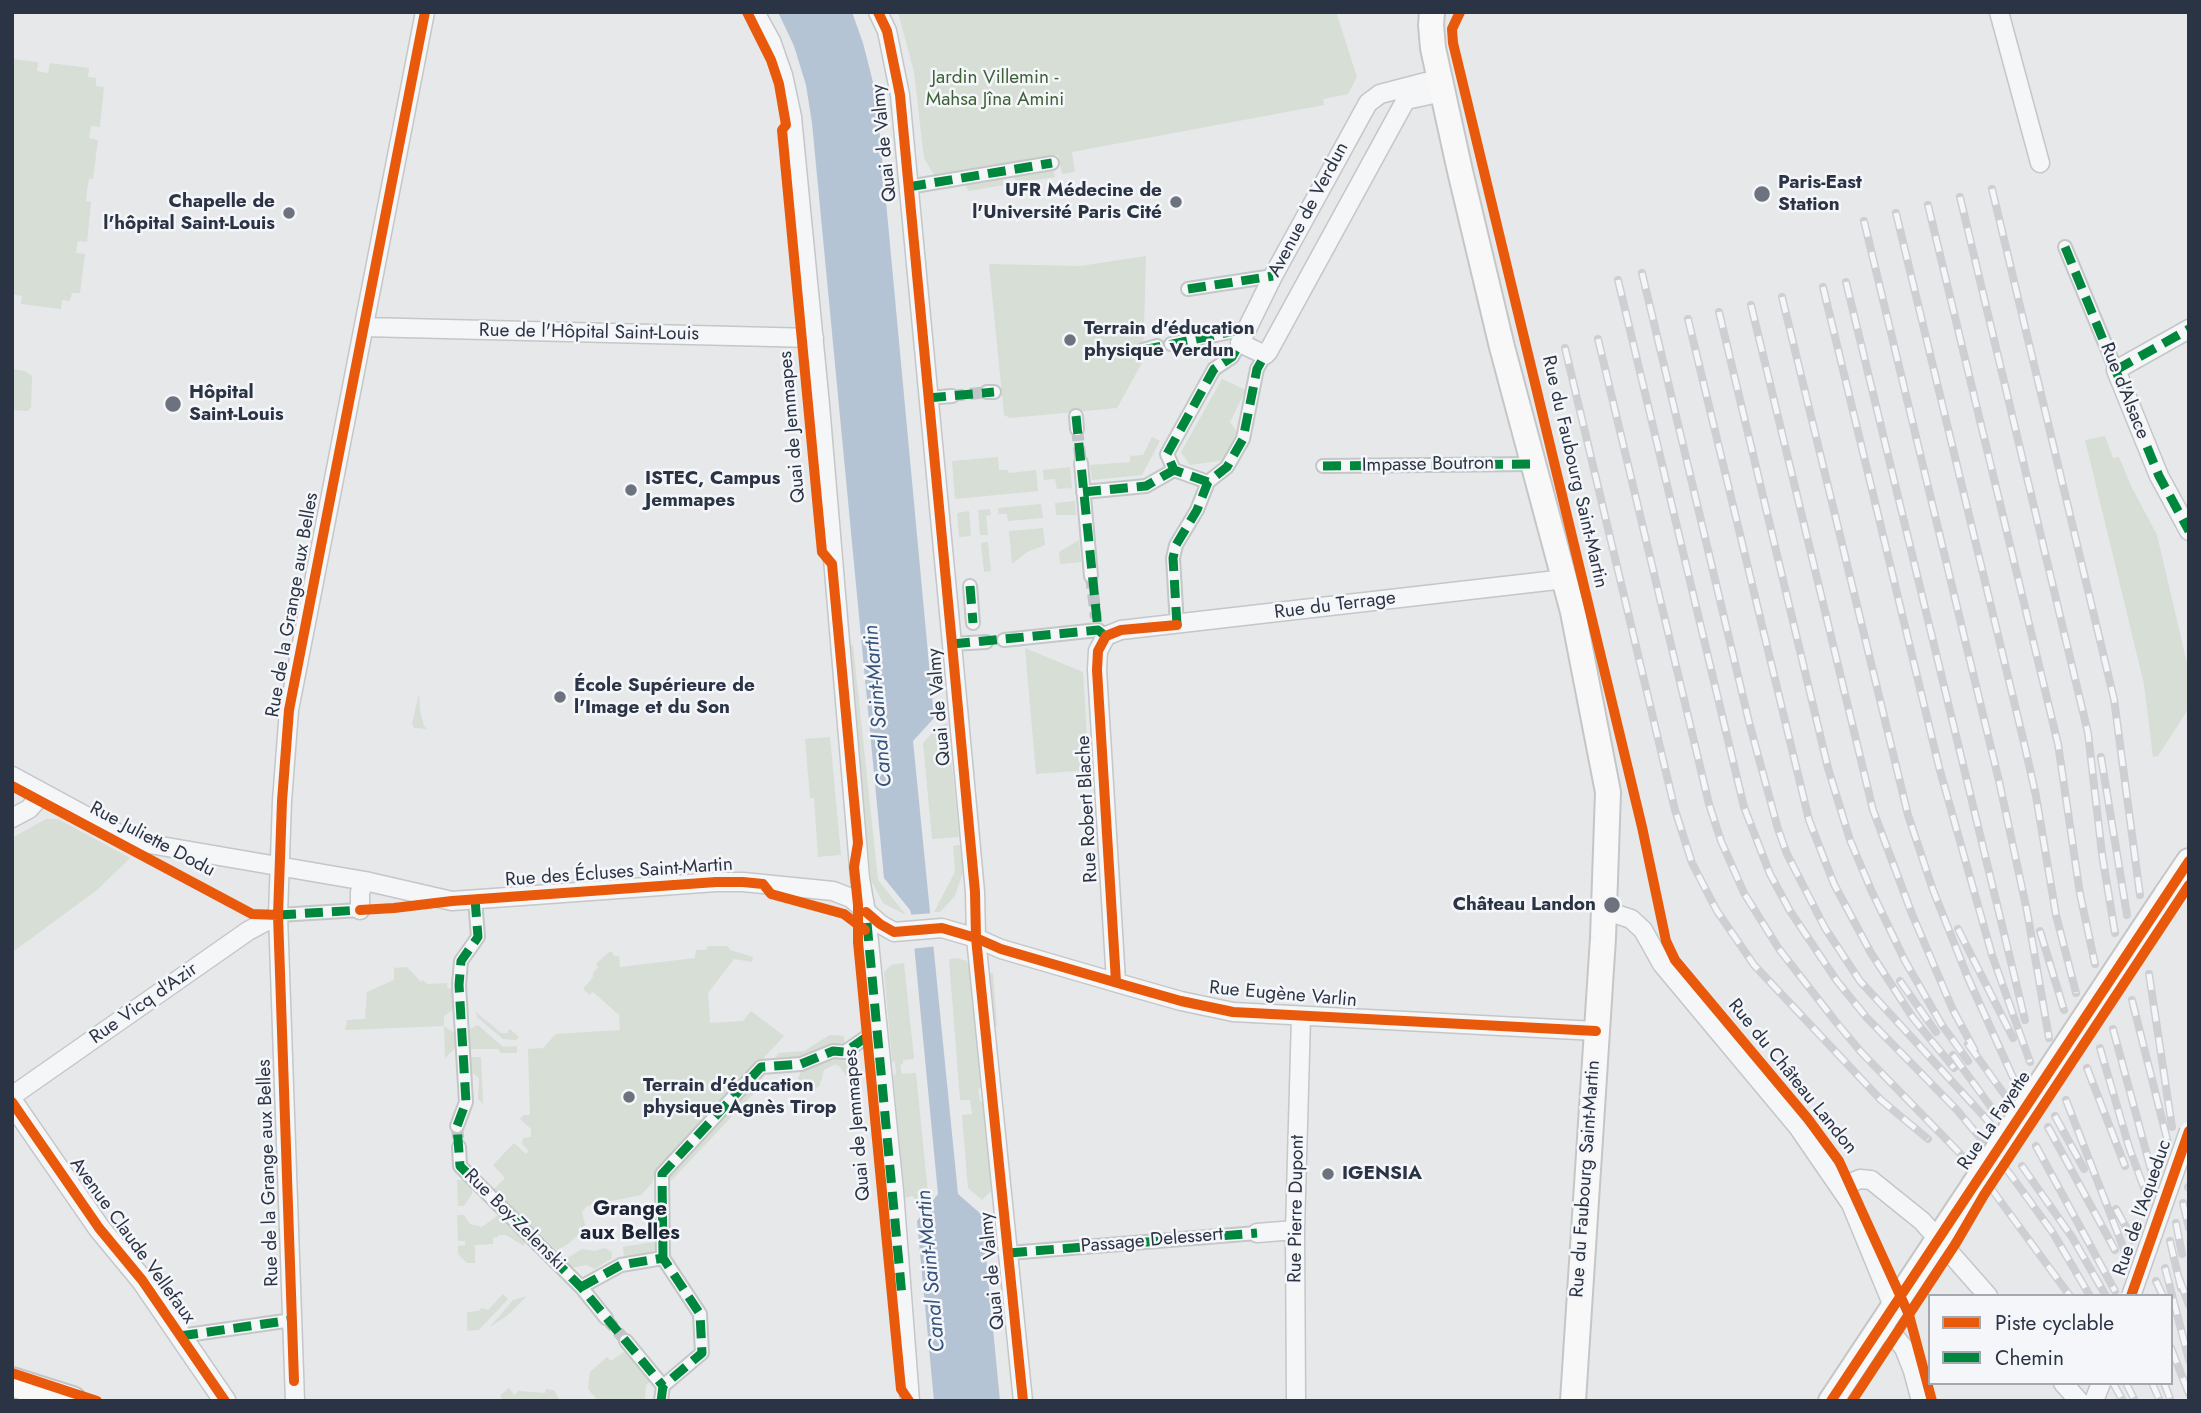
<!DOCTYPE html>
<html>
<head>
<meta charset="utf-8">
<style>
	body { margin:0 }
	#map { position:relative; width:2201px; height:1413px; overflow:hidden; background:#e6e8ea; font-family:Jost,sans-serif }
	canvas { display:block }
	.frame { position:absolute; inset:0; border:14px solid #2b3445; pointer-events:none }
	.legend { position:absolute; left:1928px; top:1294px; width:245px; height:91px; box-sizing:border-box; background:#f4f6f9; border:2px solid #a4a8b1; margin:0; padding:9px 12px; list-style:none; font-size:21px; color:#2b3445 }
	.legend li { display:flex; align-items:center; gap:14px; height:35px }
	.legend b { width:35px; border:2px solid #a4a8b1 }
</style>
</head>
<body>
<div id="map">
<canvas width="2201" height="1413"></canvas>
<div class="frame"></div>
<ul class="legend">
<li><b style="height:9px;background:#e8590c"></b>Piste cyclable</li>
<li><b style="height:9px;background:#00873e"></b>Chemin</li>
</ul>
</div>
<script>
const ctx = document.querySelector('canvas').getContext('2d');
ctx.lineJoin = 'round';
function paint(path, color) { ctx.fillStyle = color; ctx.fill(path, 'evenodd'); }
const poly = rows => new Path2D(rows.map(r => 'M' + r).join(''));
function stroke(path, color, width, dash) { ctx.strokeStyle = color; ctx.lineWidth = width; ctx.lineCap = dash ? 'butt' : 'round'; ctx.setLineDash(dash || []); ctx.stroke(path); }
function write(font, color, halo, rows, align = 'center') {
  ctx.font = font + ' Jost,sans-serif'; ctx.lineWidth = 5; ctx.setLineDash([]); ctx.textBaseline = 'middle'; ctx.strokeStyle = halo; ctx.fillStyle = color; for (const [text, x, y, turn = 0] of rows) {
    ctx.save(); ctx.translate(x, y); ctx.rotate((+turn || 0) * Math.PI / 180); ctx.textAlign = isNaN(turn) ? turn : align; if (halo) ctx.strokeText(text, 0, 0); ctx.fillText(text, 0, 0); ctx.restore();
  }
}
const green = poly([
	[898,12,1336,12,1357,77,1348,94,1323,99,1324,105,1072,152,1075,172,1062,174,1058,155,936,178,924,158,914,72],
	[12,59,38,62,37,71,48,73,50,63,89,68,88,77,96,78,96,86,104,87,100,127,91,126,89,138,98,140,93,179,89,179,87,190,86,201,91,202,87,242,78,241,76,253,85,254,80,293,72,293,70,301,62,300,61,309,21,304,22,296,12,294],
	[1053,169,1055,177,1016,183,1014,176],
	[1002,178,1004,185,969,191,965,185],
	[1146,256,1143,361,1117,408,1010,418,1004,415,989,264,1080,266],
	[12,369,25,371,32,376,31,407,28,411,12,410],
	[1222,379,1246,390,1230,422,1237,432,1238,438,1226,460,1190,465,1181,452],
	[2105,436,2113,458,2119,457,2131,486,2157,535,2189,672,2189,708,2158,756,2153,757,2144,684,2085,440],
	[1152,437,1160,441,1142,475,1092,480,1090,465,1130,462,1130,456,1143,455],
	[998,457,999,470,1008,470,1009,473,1036,470,1038,491,955,499,952,461],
	[1070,467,1072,488,1057,489,1055,479,1044,480,1043,470],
	[1075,501,1076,515,1056,515,1055,503],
	[1041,504,1043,518,1008,521,1007,514,998,514,998,508],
	[990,509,991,515,986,516,988,535,980,535,978,510],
	[969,511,971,536,959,537,957,513],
	[1043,528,1045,545,1027,552,1012,564,1009,531],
	[1079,540,1081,562,1060,564,1059,552],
	[988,542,991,571,984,572,981,543],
	[849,645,853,645,878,880,906,915,883,903,871,880],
	[1025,648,1083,672,1089,770,1036,774],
	[419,693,420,711,424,726,427,729,414,728,412,724],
	[948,723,959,837,932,839,923,743,938,727],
	[830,737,841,855,818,857,814,798,810,798,805,739],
	[46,819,58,819,130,858,97,890,14,951,12,948,12,838],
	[960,845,963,872,955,896,940,912,934,912,955,872,953,846],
	[708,946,728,946,730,950,753,957,752,962,734,959,708,993,710,1023,743,1021,751,1011,784,1036,654,1176,652,1183,641,1195,587,1206,582,1212,585,1225,582,1231,568,1244,557,1250,493,1190,505,1178,493,1165,514,1143,526,1154,529,1151,522,1144,523,1138,531,1137,531,1129,520,1119,524,1115,530,1115,528,1049,543,1048,556,1034,620,1030,619,1015,593,992,590,995,583,989,593,977,593,973,598,967,596,964,609,952,612,952,614,956,619,956,620,967,695,958,696,950,706,950],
	[958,958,966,961,971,967,981,1088,978,1089,980,1101,983,1102,992,1190,982,1200,968,1188,962,1115,972,1114,970,1100,960,1100,949,959],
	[904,963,914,1059,903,1060,903,1064,900,1065,902,1074,916,1073,928,1193,919,1202,912,1196,905,1198,893,1075,896,1074,895,1062,892,1061,884,972,891,965],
	[407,967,421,982,423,980,427,984,447,983,447,987,453,990,454,1009,444,1016,444,1026,455,1033,455,1048,445,1058,444,1026,345,1030,347,1020,365,1019,367,992,394,980,394,968],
	[988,973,993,973,997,1026,992,1027],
	[476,1012,501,1033,507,1033,510,1029,519,1037,516,1040,503,1039,477,1017],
	[478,1025,503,1047,517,1046,517,1053,500,1053,499,1049,468,1049,466,1031],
	[830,1035,844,1036,845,1044,799,1059,770,1063,779,1053,804,1051],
	[829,1056,841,1056,845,1059,852,1071,851,1075,846,1076,840,1067,835,1064,824,1070,820,1085,814,1091,799,1086,797,1081,801,1071],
	[473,1057,481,1057,483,1104,478,1099,479,1078,470,1071,469,1060],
	[748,1089,757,1090,668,1184,667,1176,692,1152,692,1149,704,1138,712,1127,715,1128,725,1113,732,1110,739,1098,742,1098,747,1093],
	[457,1180,464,1180,472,1188,472,1194,464,1206,458,1206],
	[457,1215,464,1215,470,1224,482,1227,497,1216,503,1216,522,1233,525,1240,524,1246,506,1235,498,1235,498,1237,493,1238,493,1244,475,1245,475,1263,467,1263,458,1254,458,1246,465,1245,465,1241,458,1241],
	[659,1241,657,1251,633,1261,627,1261,624,1257,623,1247],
	[605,1248,612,1252,612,1258,595,1269,586,1265,571,1268,566,1259,582,1249,595,1251],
	[503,1294,508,1299,479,1330,467,1331,467,1312,478,1311,482,1308,488,1310],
	[527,1296,508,1315,490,1327,513,1300],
	[625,1351,650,1382,646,1385,645,1401,598,1401,588,1389,590,1372,607,1357,611,1361],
	[509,1388,514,1395,519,1391,545,1393,546,1389,554,1390,560,1401,504,1401,500,1396]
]);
const water = poly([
	[778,12,852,12,863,43,876,94,934,718,913,741,958,1194,982,1215,1000,1401,934,1401,917,1221,938,1194,911,913,910,910,884,878,812,123,806,85,794,46]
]);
const pier = poly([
	[935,913,938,946,911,949,907,915]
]);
const pedestrianTunnel = poly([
	[952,396,987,392],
	[1077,429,1081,463],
	[1091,576,1096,618],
	[457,1126,459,1147],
	[606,1318,626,1341]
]);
const pedestrian = poly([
	[908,187,1052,163],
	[2065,247,2116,370],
	[1188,289,1273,276],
	[1171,344,1245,329],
	[1143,350,1157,346],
	[987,392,994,392],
	[928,398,952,396],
	[1076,416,1077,429],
	[1081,463,1091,576],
	[1323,466,1533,464],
	[1208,482,1174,470,1167,454,1214,369,1232,357,1240,343],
	[1083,492,1146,486,1174,470],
	[970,586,973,623],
	[1177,625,1173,558,1176,545,1197,510,1208,482,1227,467,1243,439,1257,369,1265,355],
	[1004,640,1098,630,1106,636],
	[952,644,986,642],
	[278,915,360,910],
	[457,1126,466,1102,459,985,461,961,478,937,475,899],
	[459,1147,460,1166,581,1287,606,1318],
	[1009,1253,1257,1233],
	[663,1258,662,1174,761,1067,801,1064,833,1051,845,1052,865,1038],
	[581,1287,621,1265,663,1258],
	[180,1336,292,1320],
	[626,1341,663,1386],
	[661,1401,663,1386,702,1353,700,1314,663,1258]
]);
const minor = poly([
	[755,12,771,41,783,75,792,117,820,405,860,878,866,912,894,1191,910,1401],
	[878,12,887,31,900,95,952,644,975,892,976,938,1023,1401],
	[1999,12,2040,163],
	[1426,82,1442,85,1429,95,1406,100,1403,105,1268,352,1265,355,1240,343,1273,276,1368,103,1380,94,1426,82],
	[364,327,814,338],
	[2189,329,2116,370,2159,476,2189,531],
	[12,776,132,841,365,881,452,901,716,882,743,882,833,891,851,898,880,924,894,932,942,928,976,938,1001,949,1128,986,1181,1001,1233,1012,1596,1031],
	[12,818,29,809,43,793],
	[360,910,360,892,365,881],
	[1604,910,1631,919,1643,930,1662,964,1798,1127,1851,1204,1893,1306],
	[1116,982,1097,670,1098,651,1106,636,1121,630,1565,579],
	[12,1096,248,931,278,915],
	[1841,1187,1860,1179,1871,1180,1922,1221,1988,1296],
	[1257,1233,1295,1230],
	[1878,1327,1895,1337,1904,1348,1913,1371,1921,1401],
	[2063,1383,2079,1401],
	[295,1401,278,915,282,801,289,710,425,12],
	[1296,1401,1295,1230,1301,1017],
	[2094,1401,2101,1383]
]);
const tertiary = poly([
	[12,1102,99,1228,142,1280,225,1401]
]);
const secondary = poly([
	[1432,12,1431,25,1433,48,1460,171,1502,347,1573,612,1608,792,1603,938,1573,1401],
	[2166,895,2189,861],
	[1831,1401,1974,1185]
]);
const primary = poly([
	[12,1382,72,1401]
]);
const rail = poly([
	[1992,189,2114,699,2140,895],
	[1960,197,2088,733,2102,854,2115,933],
	[1928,205,2058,744,2080,894,2095,964],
	[1896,213,2025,747,2036,796,2056,915,2076,993],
	[1864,221,1999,781,2027,911,2049,1038],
	[1642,273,1749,722,1778,829,1787,854,1825,928,1860,981,1990,1123],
	[1618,280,1744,807,1770,874,1790,911,1837,981,1867,1018,1957,1110,2010,1174,2053,1233,2090,1296],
	[1846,282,2025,1020],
	[1823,287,1939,767,1992,955,2030,1062],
	[1782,297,1908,815,1933,890,1968,978,2016,1084],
	[1751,305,1873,810,1912,914,1953,1010,1975,1051],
	[1719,312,1828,768,1850,840,1872,892,1905,961,1942,1025,1968,1061],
	[1688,319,1809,820,1834,884,1871,953,1913,1018,1954,1068],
	[1598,339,1709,804,1721,841,1744,893,1779,949,1836,1022,1861,1052,1982,1176,2070,1296],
	[1565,348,1675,810,1692,863,1717,911,1754,965,1881,1100,1928,1139],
	[2101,757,2127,915],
	[1958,929,2013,1038],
	[2040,931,2064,1010],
	[2149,974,2172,1127],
	[1900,981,1936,1032],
	[2132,1000,2168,1143],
	[2113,1029,2154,1181],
	[1968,1044,2007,1098],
	[2100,1048,2129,1147,2148,1199],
	[1953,1055,1996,1114],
	[2087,1068,2125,1166],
	[2066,1100,2127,1257],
	[2055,1116,2084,1169],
	[2048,1127,2115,1250],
	[2036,1146,2115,1291],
	[2022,1166,2072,1237,2106,1296],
	[2188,1187,2189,1188],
	[2183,1203,2189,1228],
	[2116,1209,2133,1240],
	[2176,1223,2182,1254],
	[2170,1241,2181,1288],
	[2165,1268,2189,1360],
	[2179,1278,2189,1305],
	[2156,1281,2163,1296],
	[2171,1348,2189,1394],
	[2113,1383,2123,1401],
	[2126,1383,2135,1401],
	[2152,1383,2160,1401],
	[2164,1383,2171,1401]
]);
const minorBridge = poly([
	[2131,1296,2189,1131]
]);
const secondaryBridge = poly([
	[1974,1185,2166,895]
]);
const quiet = poly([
	[908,187,1052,163],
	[2065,247,2159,476,2189,531],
	[1188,289,1273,276],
	[1143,350,1245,329],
	[2116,370,2189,329],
	[928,398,994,392],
	[1076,416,1098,630],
	[1323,466,1533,464],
	[1208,482,1174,470,1167,454,1214,369,1232,357,1240,343],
	[1083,492,1146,486,1174,470],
	[970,586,973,623],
	[1177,625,1173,558,1176,545,1197,510,1208,482,1227,467,1243,439,1257,369,1265,355],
	[952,644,1098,630,1103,634],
	[475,899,478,937,461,961,459,985,466,1102,457,1126,460,1166,581,1287,663,1386],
	[278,915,360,910],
	[867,923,902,1296],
	[1009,1253,1257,1233],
	[663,1258,662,1174,761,1067,801,1064,833,1051,845,1052,865,1038],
	[581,1287,621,1265,663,1258],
	[180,1336,292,1320],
	[661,1401,663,1386,702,1353,700,1314,663,1258]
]);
const cycleway = poly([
	[747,12,771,60,779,84,786,125,782,130,822,552,832,564,858,843,854,867,858,905,858,942,901,1389,909,1401],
	[878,12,887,31,900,95,952,644,975,892,976,938,1023,1401],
	[1460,12,1452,29,1453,43,1642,827,1666,941,1675,960,1808,1119,1839,1161,1909,1315,1932,1401],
	[12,786,252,914,278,915],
	[360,910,394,908,452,901,716,882,743,882,763,884,771,894,844,914,865,930],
	[866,912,880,924,894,932,942,928,976,938,1001,949,1128,986,1181,1001,1233,1012,1596,1031],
	[1116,982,1097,670,1098,651,1106,636,1121,630,1177,625],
	[12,1102,99,1228,142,1280,225,1401],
	[2131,1296,2189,1131],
	[12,1373,97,1401],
	[294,1381,278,915,282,801,289,710,425,12],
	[1831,1401,2189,861],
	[1852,1401,1956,1243,1984,1195,2189,885]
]);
const markers = [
	[1762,194,9,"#6c737f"],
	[1176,202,7,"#6c737f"],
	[289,213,7,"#6c737f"],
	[1070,340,7,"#6c737f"],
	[173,404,9,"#6c737f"],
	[631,490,7,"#6c737f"],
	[560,697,7,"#6c737f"],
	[1612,905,9,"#6c737f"],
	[629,1097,7,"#6c737f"],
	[1328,1174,7,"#6c737f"]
];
const parkNames = [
	["Jardin Villemin -",995,78],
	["Mahsa Jîna Amini",995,100]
];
const streetNames = [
	["Quai de Valmy",885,143,-96],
	["Avenue de Verdun",1309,210,-62],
	["Rue de l'Hôpital Saint-Louis",589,333,1],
	["Rue d'Alsace",2124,391,68],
	["Quai de Jemmapes",793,427,-95],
	["Impasse Boutron",1428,465,-1],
	["Rue du Faubourg Saint-Martin",1574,472,77],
	["Rue de la Grange aux Belles",293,605,-80],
	["Rue du Terrage",1335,606,-7],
	["Quai de Valmy",940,707,-95],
	["Rue Robert Blache",1088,809,-93],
	["Rue Juliette Dodu",152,840,28],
	["Rue des Écluses Saint-Martin",619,873,-4],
	["Rue Eugène Varlin",1283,995,5],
	["Rue Vicq d'Azir",144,1004,-35],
	["Rue du Château Landon",1792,1077,51],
	["Rue La Fayette",1995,1121,-56],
	["Quai de Jemmapes",858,1125,-95],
	["Rue de la Grange aux Belles",269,1173,-92],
	["Rue du Faubourg Saint-Martin",1586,1179,-86],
	["Rue de l'Aqueduc",2143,1208,-71],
	["Rue Pierre Dupont",1297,1209,-89],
	["Rue Boy-Zelenski",514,1220,45],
	["Avenue Claude Vellefaux",132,1241,54],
	["Passage Delessert",1152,1241,-5],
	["Quai de Valmy",993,1271,-96]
];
const poiNames = [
	["Paris-East",1778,183],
	["Station",1778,205],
	["UFR Médecine de",1162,191,"right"],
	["l'Université Paris Cité",1162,213,"right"],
	["Chapelle de",275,202,"right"],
	["l'hôpital Saint-Louis",275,224,"right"],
	["Terrain d'éducation",1084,329],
	["physique Verdun",1084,351],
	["Hôpital",189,393],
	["Saint-Louis",189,415],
	["ISTEC, Campus",645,479],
	["Jemmapes",645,501],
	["École Supérieure de",574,686],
	["l'Image et du Son",574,708],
	["Château Landon",1596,905,"right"],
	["Terrain d'éducation",643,1086],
	["physique Agnès Tirop",643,1108],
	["IGENSIA",1342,1174]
];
const waterNames = [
	["Canal Saint-Martin",879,706,-95],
	["Canal Saint-Martin",932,1271,-95]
];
const neighbourhoodNames = [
	["Grange",630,1210],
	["aux Belles",630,1234]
];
paint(green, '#d6ded6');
paint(water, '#b4c4d5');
paint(pier, '#e6e8ea');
stroke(pedestrianTunnel, '#c1c4c9', 12, [12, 6]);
stroke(pedestrian, '#c4c6c8', 16);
stroke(minor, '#c4c6c8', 21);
stroke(tertiary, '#c4c6c8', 24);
stroke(secondary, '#c4c6c8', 28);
stroke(primary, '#c2c5c8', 32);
stroke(pedestrian, '#f5f6f7', 12);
stroke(minor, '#f5f6f7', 18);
stroke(tertiary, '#f5f6f7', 21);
stroke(secondary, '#f8f8f8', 24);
stroke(primary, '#f8f8f8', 28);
stroke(rail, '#cecfd2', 8);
stroke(rail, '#f4f6f9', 5, [16]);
stroke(minorBridge, '#c4c6c8', 21, []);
stroke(secondaryBridge, '#c4c6c8', 28, []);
stroke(minorBridge, '#f5f6f7', 18);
stroke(secondaryBridge, '#f8f8f8', 24);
stroke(quiet, '#00873e', 9, [18, 9]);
stroke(cycleway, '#e8590c', 10);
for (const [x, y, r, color] of markers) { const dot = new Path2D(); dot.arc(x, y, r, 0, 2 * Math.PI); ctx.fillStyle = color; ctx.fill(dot); stroke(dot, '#f4f6f9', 2.5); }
write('19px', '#3f6138', '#f4f6f9', parkNames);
write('19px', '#2b3445', '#f4f6f9', streetNames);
write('bold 19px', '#2b3445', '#f4f6f9', poiNames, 'left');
write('italic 21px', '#34527a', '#f4f6f9', waterNames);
write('bold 21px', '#1d2536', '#f4f6f9', neighbourhoodNames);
</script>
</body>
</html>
